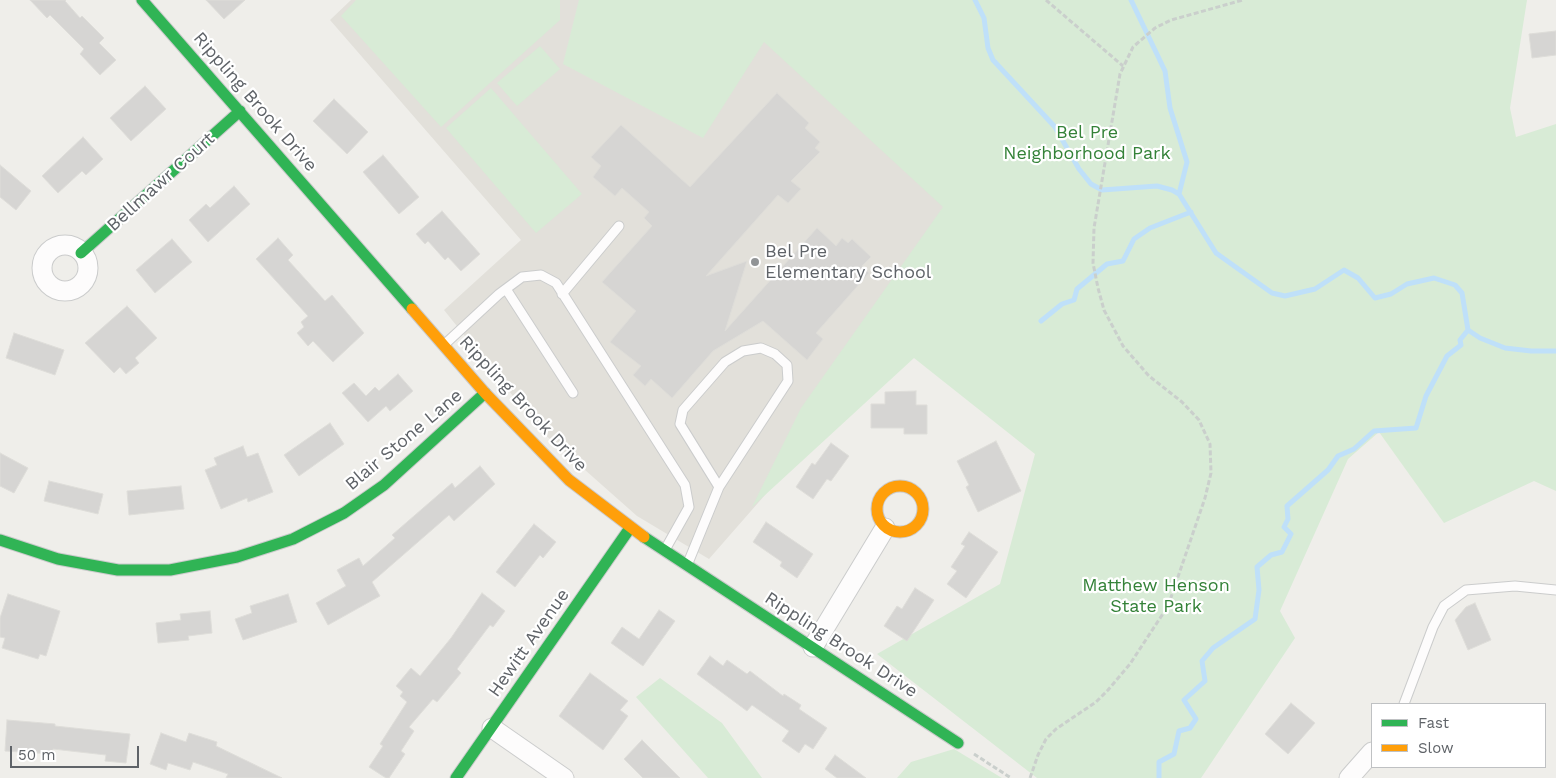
<!DOCTYPE html>
<html>
<head>
<meta charset="utf-8">
<style>
	body { margin:0 }
	#map { position:relative; width:1556px; height:778px; overflow:hidden; background:#efeeea; font-family:"Work Sans",sans-serif }
	canvas { display:block }
	.legend { position:absolute; left:1371px; top:703px; width:175px; height:65px; box-sizing:border-box; background:#fff; border:1px solid #bfc1c3; margin:0; padding:6px 9px; list-style:none; font-size:15px; color:#5f6368 }
	.legend li { display:flex; align-items:center; gap:10px; height:25px }
	.legend b { width:25px; border:1px solid #bfc1c3 }
	.scale { position:absolute; left:10px; top:746px; width:129px; height:22px; box-sizing:border-box; border:2px solid #5f6368; border-top:0; padding-left:6px; font-size:15px; line-height:18px; white-space:nowrap; color:#5f6368; -webkit-text-stroke:4px #fff; paint-order:stroke }
</style>
</head>
<body>
<div id="map">
<canvas width="1556" height="778"></canvas>
<ul class="legend">
<li><b style="height:6px;background:#30b455"></b>Fast</li>
<li><b style="height:6px;background:#ff9f0a"></b>Slow</li>
</ul>
<div class="scale">50 m</div>
</div>
<script>
const ctx = document.querySelector('canvas').getContext('2d');
ctx.lineJoin = 'round';
function paint(path, color) { ctx.fillStyle = color; ctx.fill(path, 'evenodd'); }
const poly = rows => new Path2D(rows.map(r => 'M' + r).join(''));
function stroke(path, color, width, dash) { ctx.strokeStyle = color; ctx.lineWidth = width; ctx.lineCap = dash ? 'butt' : 'round'; ctx.setLineDash(dash || []); ctx.stroke(path); }
function write(font, color, halo, rows, align = 'center') {
  ctx.font = font + ' "Work Sans",sans-serif'; ctx.lineWidth = 4.5; ctx.setLineDash([]); ctx.textBaseline = 'middle'; ctx.strokeStyle = halo; ctx.fillStyle = color; for (const [text, x, y, turn = 0] of rows) {
    ctx.save(); ctx.translate(x, y); ctx.rotate((+turn || 0) * Math.PI / 180); ctx.textAlign = isNaN(turn) ? turn : align; if (halo) ctx.strokeText(text, 0, 0); ctx.fillText(text, 0, 0); ctx.restore();
  }
}
const education = poly([
	[351,0,768,0,1027,284,904,336,709,559,637,516,541,431,444,310,521,240,330,20]
]);
const green = poly([
	[356,0,560,0,560,20,441,127,341,16],
	[579,0,1527,0,1510,108,1516,137,1556,124,1556,491,1534,481,1444,523,1379,432,1348,459,1280,611,1295,638,1201,778,1037,778,877,654,1000,584,1035,454,914,358,752,507,801,408,943,207,764,42,703,138,563,64],
	[540,46,560,69,517,106,497,83],
	[491,88,582,194,536,233,446,128],
	[660,678,722,723,762,778,708,778,636,697],
	[954,749,1002,778,897,778,911,762]
]);
const stream = poly([
	[975,0,984,18,988,48,993,60,1055,127,1079,169,1091,184,1102,190,1157,186,1172,190,1179,194,1216,253,1272,293,1285,296,1315,289,1344,270,1358,278,1375,298,1391,294,1407,284,1434,278,1455,285,1462,293,1468,330,1480,338,1505,348,1531,351,1556,351],
	[1131,0,1165,71,1170,108,1187,162,1179,194],
	[1041,321,1062,304,1074,300,1077,289,1107,264,1123,261,1134,239,1150,228,1191,212],
	[1159,778,1159,762,1174,754,1179,731,1190,728,1196,719,1184,700,1205,681,1202,661,1213,648,1255,619,1259,590,1257,567,1271,555,1282,552,1291,534,1284,527,1288,519,1287,506,1328,470,1338,456,1354,449,1374,431,1416,428,1426,396,1447,356,1461,345,1460,340,1468,330]
]);
const building = poly([
	[30,0,66,0,65,1,80,18,82,16,104,38,99,43,116,60,100,75,80,54,84,49,50,15,47,18,30,0],
	[206,0,245,0,224,19,206,0],
	[1556,31,1556,55,1532,58,1529,34,1556,31],
	[145,86,166,109,131,141,110,118,145,86],
	[777,93,809,123,805,128,820,142,815,148,820,152,791,181,801,189,788,203,778,195,706,276,747,261,725,331,817,228,836,246,842,238,848,243,852,239,871,257,862,266,869,273,816,333,823,339,807,360,763,321,713,351,672,398,651,379,645,386,633,375,641,366,610,342,636,311,602,282,652,226,644,218,649,212,622,188,615,196,593,177,601,166,591,157,621,125,690,187,777,93],
	[334,99,368,132,347,154,313,121,334,99],
	[83,137,103,159,86,175,82,171,58,193,42,176,83,137],
	[383,155,419,197,399,214,363,172,383,155],
	[0,165,31,191,16,210,0,197,0,165],
	[234,186,250,204,208,242,189,220,206,204,210,208,234,186],
	[442,211,480,254,461,271,448,257,445,260,428,241,425,244,416,234,442,211],
	[278,238,293,255,288,260,325,301,332,295,364,333,333,362,313,341,308,346,297,333,304,327,301,322,308,316,256,259,278,238],
	[172,239,192,262,155,293,136,270,172,239],
	[127,306,157,338,135,358,139,363,126,374,120,367,114,373,85,343,127,306],
	[14,333,64,350,55,375,6,358,14,333],
	[398,374,413,391,390,411,386,406,368,422,342,393,354,383,366,396,375,387,379,391,398,374],
	[916,391,916,405,927,405,927,434,904,434,904,428,871,428,871,404,885,404,885,392,916,391],
	[330,423,344,444,299,476,284,455,330,423],
	[996,441,1021,491,978,512,966,487,969,485,957,461,996,441],
	[831,443,849,456,831,481,827,479,813,499,796,487,812,463,815,465,831,443],
	[243,446,247,457,258,453,273,492,248,502,247,498,221,509,205,470,217,465,214,458,243,446],
	[0,453,28,468,14,493,0,486,0,453],
	[480,466,495,484,454,521,449,515,372,582,380,596,328,625,316,603,346,586,337,570,359,558,363,566,395,538,392,535,452,483,455,488,480,466],
	[49,481,103,494,98,514,44,501,49,481],
	[181,486,184,509,129,515,127,491,181,486],
	[766,522,813,554,797,578,780,566,782,562,753,542,766,522],
	[534,524,556,542,543,558,540,555,515,587,496,572,534,524],
	[969,532,998,552,966,598,947,584,957,571,951,567,965,546,961,544,969,532],
	[915,588,934,600,907,641,884,626,897,606,902,609,915,588],
	[482,593,505,611,493,627,490,625,457,669,461,673,437,702,433,699,409,727,414,731,401,751,405,754,389,778,386,778,369,767,383,746,380,744,407,702,400,696,403,692,396,686,411,668,420,676,451,638,482,593],
	[8,594,60,611,46,656,40,654,38,659,2,648,5,638,0,637,0,618,8,594],
	[288,594,297,622,243,640,235,619,252,613,250,606,288,594],
	[1475,603,1491,640,1468,650,1455,620,1466,607,1475,603],
	[659,610,675,621,643,666,611,643,622,627,639,639,659,610],
	[210,611,212,633,188,636,189,640,158,643,156,623,181,620,180,614,210,611],
	[710,656,723,666,727,660,747,674,750,671,783,696,784,694,801,705,799,709,827,728,813,749,805,744,799,753,782,741,789,731,752,705,747,711,697,674,710,656],
	[590,673,628,701,620,710,628,716,603,750,559,716,590,673],
	[1291,703,1315,723,1288,754,1265,734,1291,703],
	[7,720,55,724,55,726,130,734,126,763,105,761,106,755,53,749,53,754,5,751,7,720],
	[161,733,186,742,189,733,217,742,216,746,282,778,226,778,228,774,193,762,190,770,168,763,166,770,150,764,161,733],
	[642,740,680,778,643,778,624,759,642,740],
	[835,755,866,778,837,778,825,769,835,755]
]);
const path = poly([
	[1046,0,1123,66],
	[974,754,1011,778],
	[1030,778,1038,755,1046,739,1056,729,1096,702,1108,690,1130,664,1168,606,1205,498,1211,473,1210,444,1199,420,1182,402,1149,376,1123,346,1104,310,1098,288,1093,263,1094,228,1120,74,1133,47,1155,28,1171,20,1243,0]
]);
const lane = poly([
	[506,289,573,393],
	[562,294,619,226],
	[445,344,499,294,522,277,541,275,556,283,685,485,689,507,666,548],
	[688,563,719,487,788,381,787,365,775,354,761,348,743,351,725,362,683,410,680,424,719,487],
	[1404,704,1433,627,1444,606,1466,590,1515,586,1556,590]
]);
const street = poly([
	'42 268a23 23 0 1 1 46 0a23 23 0 1 1-46 0Z',
	[813,647,885,528],
	[492,728,564,778],
	[1349,778,1372,752]
]);
const fast = poly([
	[142,0,412,309],
	[81,253,240,111],
	[644,537,958,743],
	[0,540,58,559,118,570,170,570,237,557,293,539,344,513,384,485,485,393],
	[456,778,630,528]
]);
const slow = poly([
	[412,309,485,393,569,480,644,537],
	'877 509a23 23 0 1 1 46 0a23 23 0 1 1-46 0Z'
]);
const markers = [
	[755,262,5,"#919496"]
];
const streetNames = [
	["Rippling Brook Drive",255,102,49],
	["Bellmawr Court",161,182,-42],
	["Rippling Brook Drive",523,404,47],
	["Blair Stone Lane",404,440,-40],
	["Hewitt Avenue",529,643,-55],
	["Rippling Brook Drive",841,645,33]
];
const parkNames = [
	["Bel Pre",1087,133],
	["Neighborhood Park",1087,154],
	["Matthew Henson",1156,586],
	["State Park",1156,607]
];
const poiNames = [
	["Bel Pre",765,252],
	["Elementary School",765,273]
];
paint(education, '#e2e0da');
paint(green, '#d8ebd6');
stroke(stream, '#bfe0f9', 5);
paint(building, '#d6d5d3');
stroke(building, '#deddd9', 1);
stroke(lane, '#cbcccc', 11);
stroke(street, '#cbcccc', 21);
stroke(fast, '#cacacb', 13);
stroke(slow, '#cacacb', 13);
stroke(path, '#cacfcc', 3, [5, 2.5]);
stroke(lane, '#fdfcfc', 9);
stroke(street, '#fdfcfc', 19);
stroke(fast, '#30b455', 11);
stroke(slow, '#ff9f0a', 11);
for (const [x, y, r, color] of markers) { const dot = new Path2D(); dot.arc(x, y, r, 0, 2 * Math.PI); ctx.fillStyle = color; ctx.fill(dot); stroke(dot, '#fff', 2); }
write('18px', '#5f6368', '#fff', streetNames);
write('18px', '#348238', '#fff', parkNames);
write('18px', '#5f6368', '#fff', poiNames, 'left');
</script>
</body>
</html>
